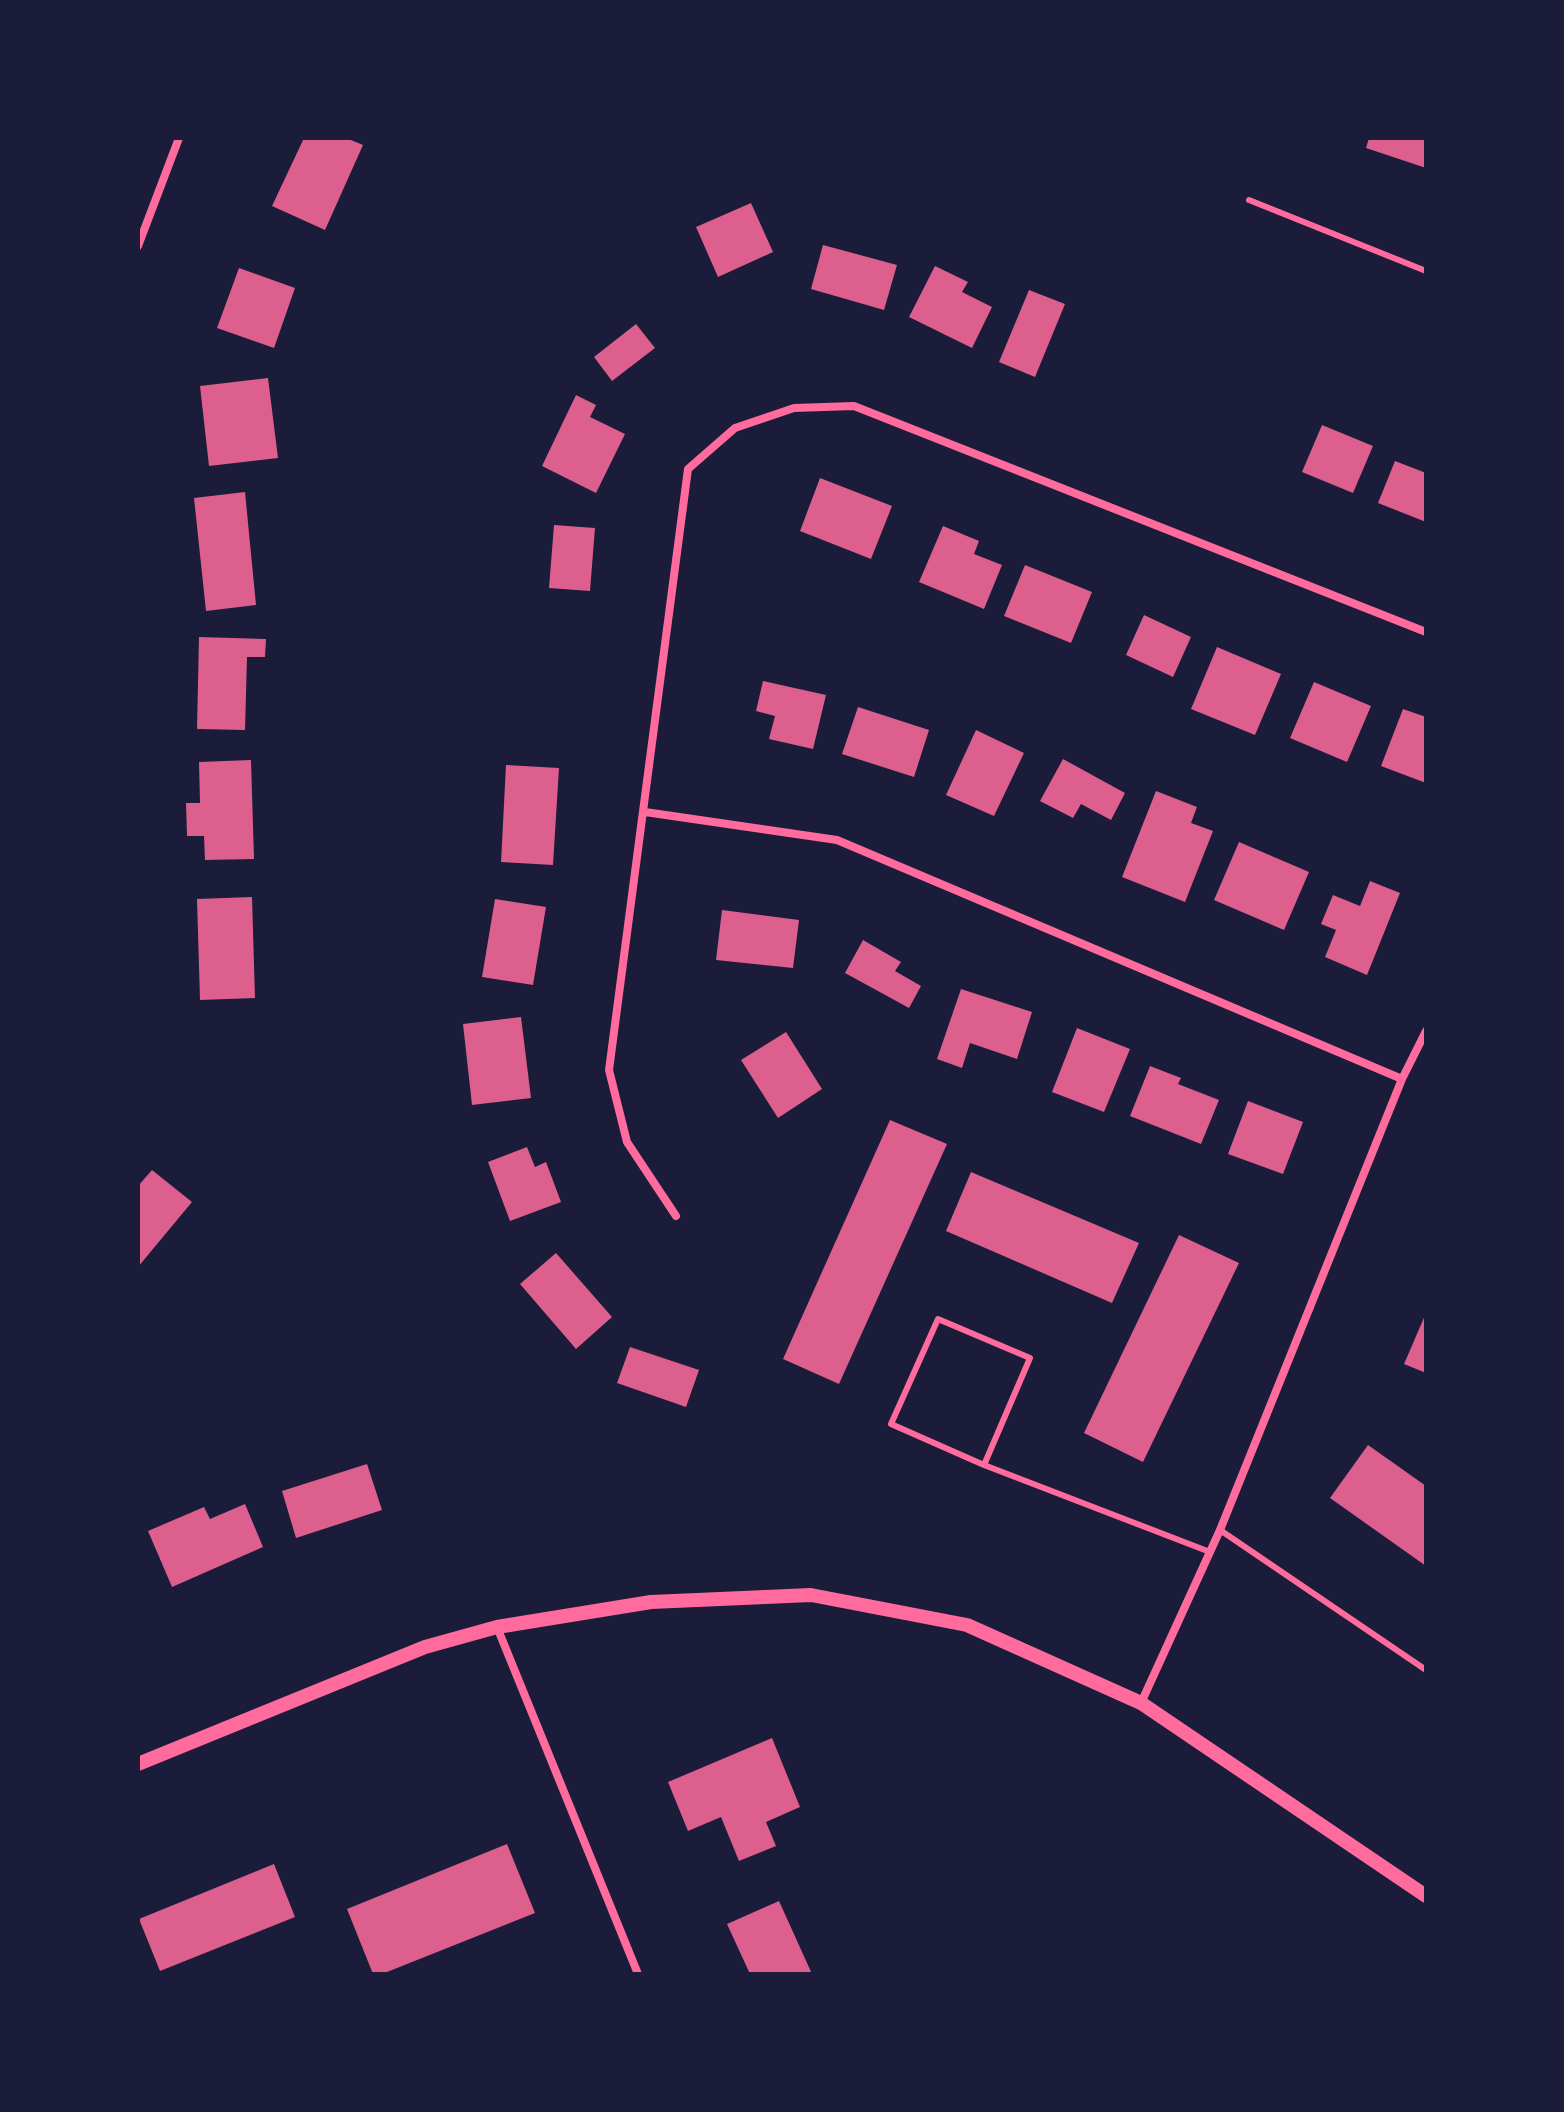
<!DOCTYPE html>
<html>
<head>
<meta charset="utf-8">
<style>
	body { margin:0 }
	#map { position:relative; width:1564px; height:2112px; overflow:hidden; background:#1b1b3a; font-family:Cabin,sans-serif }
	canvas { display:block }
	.frame { position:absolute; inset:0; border:140px solid #1b1b3a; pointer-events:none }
</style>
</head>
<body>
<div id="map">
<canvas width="1564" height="2112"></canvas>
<div class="frame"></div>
</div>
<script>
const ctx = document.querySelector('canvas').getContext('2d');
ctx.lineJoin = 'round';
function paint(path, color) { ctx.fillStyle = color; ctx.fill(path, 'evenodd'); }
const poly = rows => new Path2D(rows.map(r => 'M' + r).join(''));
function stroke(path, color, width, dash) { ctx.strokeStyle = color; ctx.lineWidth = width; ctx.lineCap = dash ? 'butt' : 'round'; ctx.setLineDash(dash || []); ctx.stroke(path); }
const building = poly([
	[304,138,346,138,363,145,325,230,272,206],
	[1369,138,1426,138,1426,168,1366,148],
	[751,203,773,252,718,277,696,227],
	[823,245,897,265,884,310,811,289],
	[935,266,968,282,962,292,992,307,972,348,909,317],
	[239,268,295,288,274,348,217,328],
	[1029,290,1065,304,1035,377,999,362],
	[636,324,655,348,612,381,594,357],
	[268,378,278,458,209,466,200,386],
	[576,395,596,405,590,417,625,434,596,493,542,466],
	[1322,425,1373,446,1353,493,1302,472],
	[1395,461,1426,473,1426,522,1378,503],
	[820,478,892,506,871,559,800,531],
	[245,492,256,605,206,611,194,498],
	[554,525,595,528,590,591,549,588],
	[943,526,979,541,974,554,1002,565,984,609,919,582],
	[1025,565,1092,592,1071,643,1004,616],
	[1144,615,1191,637,1173,677,1126,655],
	[199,637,266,639,265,657,247,657,245,730,197,729],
	[1217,647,1281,674,1255,735,1191,709],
	[763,681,826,695,813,749,769,739,775,716,756,711],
	[1314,682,1371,706,1347,762,1290,738],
	[858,707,929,730,914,777,842,754],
	[1403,709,1426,717,1426,783,1381,766],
	[976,730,1024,753,994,816,946,795],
	[1063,759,1125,793,1111,820,1081,804,1073,818,1040,801],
	[251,760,254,859,205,860,204,836,187,836,186,803,200,803,199,762],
	[506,765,559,768,553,865,501,862],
	[1156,791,1197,807,1191,823,1213,831,1185,902,1122,877],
	[1239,842,1309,872,1284,930,1214,900],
	[1370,881,1400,893,1367,975,1325,957,1336,930,1321,924,1333,895,1360,906],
	[252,897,255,998,200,1000,197,899],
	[495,899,546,907,533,985,482,977],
	[722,910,799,920,793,968,716,960],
	[863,940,901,962,895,971,921,986,909,1008,845,973],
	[961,989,1032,1012,1017,1059,970,1043,962,1068,937,1059],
	[521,1017,531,1098,472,1105,463,1024],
	[1077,1028,1130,1049,1104,1112,1052,1092],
	[786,1032,822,1089,778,1118,741,1060],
	[1150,1066,1181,1078,1178,1084,1219,1100,1201,1144,1130,1116],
	[1248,1101,1303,1122,1283,1174,1228,1154],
	[890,1120,947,1144,839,1384,783,1359],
	[527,1147,535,1167,546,1162,561,1202,510,1221,488,1162],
	[152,1170,192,1202,138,1267,138,1186],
	[971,1172,1139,1243,1112,1303,946,1231],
	[1179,1235,1239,1263,1143,1462,1084,1433],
	[556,1253,612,1317,576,1349,520,1284],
	[1426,1313,1426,1373,1404,1364],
	[630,1347,699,1370,686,1407,617,1383],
	[1368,1445,1426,1486,1426,1566,1330,1498],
	[367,1464,382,1510,296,1538,282,1491],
	[245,1504,263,1547,172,1587,148,1531,204,1507,210,1519],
	[772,1738,800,1807,766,1822,776,1846,739,1861,721,1817,688,1831,668,1782],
	[507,1844,535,1913,382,1974,373,1974,347,1909],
	[274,1864,295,1917,160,1971,139,1919],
	[779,1901,812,1974,750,1974,727,1924]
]);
const service = poly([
	[1249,200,1426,271],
	[984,1465,891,1424,938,1319,1030,1358,984,1465,1210,1552],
	[1220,1530,1426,1670]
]);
const minor = poly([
	[138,246,179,138],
	[645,812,837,840,1402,1079],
	[676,1216,627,1142,609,1070,688,469,735,428,794,408,854,406,1426,632],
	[497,1627,638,1974],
	[1141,1703,1220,1530,1402,1079,1426,1031]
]);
const tertiary = poly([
	[138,1764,425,1647,497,1627,651,1602,811,1595,967,1625,1141,1703,1426,1896]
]);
paint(building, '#dd5f8e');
stroke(service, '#ff6b9d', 6);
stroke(minor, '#ff6b9d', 8);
stroke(tertiary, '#ff6b9d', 14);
</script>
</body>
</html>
